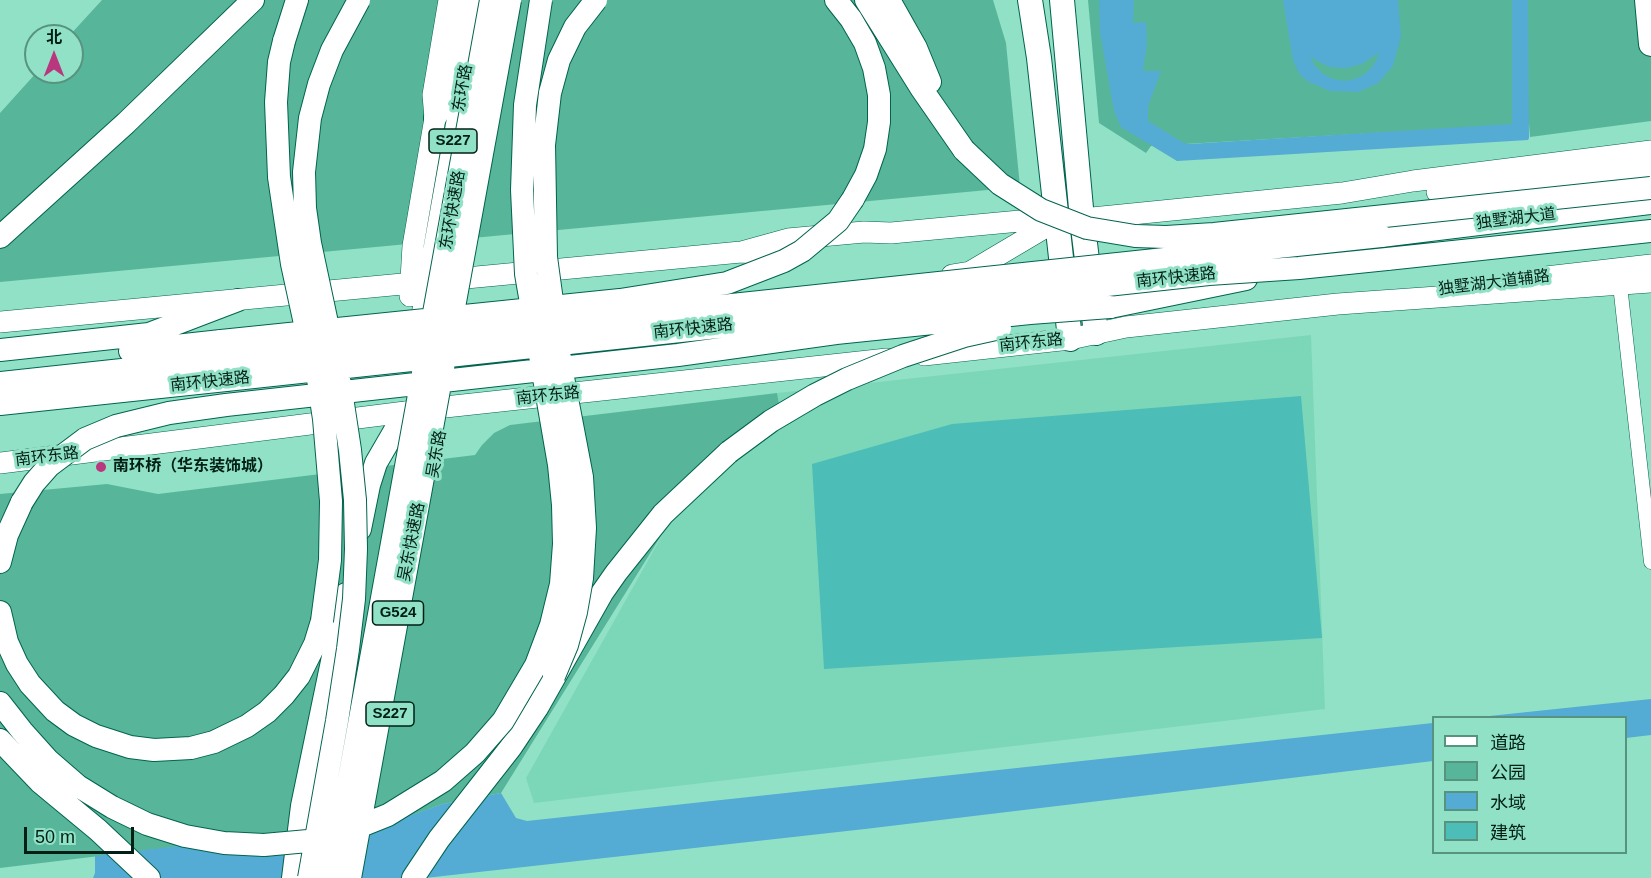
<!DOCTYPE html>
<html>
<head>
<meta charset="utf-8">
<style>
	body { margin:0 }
	#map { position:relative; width:1651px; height:878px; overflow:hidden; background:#91e1c6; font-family:Helvetica,"Noto Sans SC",sans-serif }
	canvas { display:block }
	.legend { position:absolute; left:1432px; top:716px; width:195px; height:138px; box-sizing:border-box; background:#91e1c6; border:2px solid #579480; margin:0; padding:8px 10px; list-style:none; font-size:18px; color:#002016 }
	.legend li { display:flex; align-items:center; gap:12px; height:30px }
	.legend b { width:30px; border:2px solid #579480 }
	.north { position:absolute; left:24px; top:24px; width:60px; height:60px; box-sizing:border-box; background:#91e1c6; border:2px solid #579480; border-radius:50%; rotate:0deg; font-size:16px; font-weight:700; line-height:24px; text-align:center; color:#002016 }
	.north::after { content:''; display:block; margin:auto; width:21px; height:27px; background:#b9377f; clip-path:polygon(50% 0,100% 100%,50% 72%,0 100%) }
	.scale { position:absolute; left:24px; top:827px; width:110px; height:27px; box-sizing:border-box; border:3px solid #002016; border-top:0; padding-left:8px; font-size:18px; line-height:21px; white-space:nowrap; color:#002016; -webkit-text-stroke:4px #91e1c6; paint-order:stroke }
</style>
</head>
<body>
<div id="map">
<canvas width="1651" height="878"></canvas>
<ul class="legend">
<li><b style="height:8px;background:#fff"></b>道路</li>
<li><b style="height:16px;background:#57b699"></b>公园</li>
<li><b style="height:16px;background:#54abd3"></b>水域</li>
<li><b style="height:16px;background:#4cbdb7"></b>建筑</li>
</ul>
<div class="north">北</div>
<div class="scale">50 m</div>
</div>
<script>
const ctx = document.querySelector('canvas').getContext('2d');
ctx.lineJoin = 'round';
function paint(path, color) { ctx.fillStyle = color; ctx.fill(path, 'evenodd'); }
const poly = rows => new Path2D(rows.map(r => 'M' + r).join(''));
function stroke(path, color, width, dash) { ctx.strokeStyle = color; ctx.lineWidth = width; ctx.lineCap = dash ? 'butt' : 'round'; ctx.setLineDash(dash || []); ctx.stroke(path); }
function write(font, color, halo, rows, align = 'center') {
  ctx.font = font + ' Helvetica,"Noto Sans SC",sans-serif'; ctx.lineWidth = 6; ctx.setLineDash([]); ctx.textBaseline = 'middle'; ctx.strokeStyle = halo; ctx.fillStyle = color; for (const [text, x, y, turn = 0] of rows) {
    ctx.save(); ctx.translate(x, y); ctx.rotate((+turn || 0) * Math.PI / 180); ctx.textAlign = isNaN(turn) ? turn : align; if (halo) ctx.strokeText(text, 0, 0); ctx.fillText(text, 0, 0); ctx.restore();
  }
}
const built = poly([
	[1311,335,1325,709,534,803,526,778,669,523,687,502,742,456,783,425,777,393]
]);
const green = poly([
	[102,0,993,0,1006,43,1020,187,0,282,0,113,37,72,72,72,72,36,69,36],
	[1088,0,1651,0,1651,121,1530,137,1529,124,1151,146,1146,153,1099,123],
	[777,393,783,425,716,476,669,523,501,793,443,804,398,820,0,868,0,494,107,484,158,494,475,455,482,445,494,433,510,425]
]);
const water = poly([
	[1099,0,1134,0,1133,23,1146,22,1147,44,1143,71,1161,71,1148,106,1148,121,1182,142,1189,144,1512,124,1512,0,1528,0,1529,138,1528,140,1177,161,1121,127,1114,111,1100,32],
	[1283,0,1398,0,1401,36,1393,66,1378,83,1358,92,1330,91,1309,82,1300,75,1293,60],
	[1380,52,1373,66,1365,74,1355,79,1344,81,1333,79,1323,74,1315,66,1310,57,1329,67,1346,68,1362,64],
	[1651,699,1651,735,1626,738,1626,718,1480,717],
	[1433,723,1433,761,865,829,425,878,93,878,95,873,95,856,397,820,443,804,501,793,516,818,527,821]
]);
const building = poly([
	[1301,396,1322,638,824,669,812,464,952,424]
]);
const minor = poly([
	[1620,285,1651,562]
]);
const primary = poly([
	[1437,192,1651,171],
	[741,252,788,239,864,232,891,233,1020,221,1082,219,1342,193,1413,181,1651,151],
	[952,275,970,272,1056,221],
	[1546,277,1651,265],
	[410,296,413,246,435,118,433,95,449,0],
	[0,322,741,252,755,253],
	[418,337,479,0],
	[924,355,1070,339,1126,327,1338,304,1651,282],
	[0,463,445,407,887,359],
	[344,742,356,678]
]);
const trunk = poly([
	[836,0,851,19,865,43,874,68,879,95,879,122,875,149,866,175,853,199],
	[866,0,921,88,964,150],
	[889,0,916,48,930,82],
	[284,41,297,0],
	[435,118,447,97,465,0],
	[1381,236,1651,203],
	[0,237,126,123,253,0],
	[1387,259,1651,231],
	[1110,307,1246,279],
	[0,350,149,334,238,300],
	[130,351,221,341],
	[0,383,224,359],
	[0,404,226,380],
	[360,529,369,485,376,463,405,413],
	[0,562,7,535,22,502],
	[0,612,7,642,17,664,30,684,55,711,74,725,96,736,130,747,154,750,191,748,214,742,247,726,267,712,284,695,299,676,315,644,322,621],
	[0,703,22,731,48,760,78,786,112,807,147,824,185,836,224,843,264,845],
	[0,740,40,782,98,830,149,878],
	[293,878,302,806,346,594],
	[413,878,439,839,511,747,537,708,602,593,616,573,663,514,729,452]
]);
const motorway = poly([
	[1030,0,1039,58,1070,339],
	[1062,0,1082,219,1096,333],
	[1647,0,1651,44]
]);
const trunkBridge = poly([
	[284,41,279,62,276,102,279,177,292,264,310,347],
	[964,150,1000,184,1041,210,1087,228,1135,236,1166,237,1214,234,1651,188],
	[221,341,620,300,727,283,784,261,802,251,838,221,853,199],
	[224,359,1381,236],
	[318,379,324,419,331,501,330,560,322,621],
	[226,380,1209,274,1299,268,1387,259],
	[729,452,771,421,815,395,847,379,903,356,964,336,1000,328],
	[22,502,34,483,49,466,85,439,116,426,169,413,226,405,678,355,836,333,1030,313,1110,307],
	[554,676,567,645,576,612,582,578,585,528,582,477,561,367,546,257,544,145,550,93,559,60,575,27,596,0],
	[264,845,308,841,348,831,388,815,443,781,475,753,503,721,536,665,551,625,561,584,564,544,563,505,559,465,526,274,522,190,525,105,541,0],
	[309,878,337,721,348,649,354,599,356,549,355,500,350,450,340,384,310,243,305,208,304,172,310,118,319,84,332,50,359,0],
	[331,878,491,0],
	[350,878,510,0]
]);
const markers = [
	[101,467,6,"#b9377f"]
];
const shields = [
	[453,141,48],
	[398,613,51],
	[390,714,48]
];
const shieldNames = [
	["S227",453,141],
	["G524",398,613],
	["S227",390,714]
];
const streetNames = [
	["东环路",463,88,-80],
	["东环快速路",453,210,-80],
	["独墅湖大道",1516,219,-7],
	["南环快速路",1176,278,-6],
	["独墅湖大道辅路",1494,283,-7],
	["南环快速路",693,329,-6],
	["南环东路",1031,343,-6],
	["南环快速路",210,382,-6],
	["南环东路",548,396,-6],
	["吴东路",437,454,-80],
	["南环东路",47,457,-7],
	["吴东快速路",412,542,-79]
];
const poiNames = [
	["南环桥（华东装饰城）",113,467]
];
paint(built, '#7cd7b9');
paint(green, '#57b699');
paint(water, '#54abd3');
paint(building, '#4cbdb7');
stroke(minor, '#00644e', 15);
stroke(primary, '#00644e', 22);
stroke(trunk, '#00644e', 24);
stroke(motorway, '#00644e', 26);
stroke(minor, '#fff', 14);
stroke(primary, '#fff', 21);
stroke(trunk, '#fff', 22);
stroke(motorway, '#fff', 24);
stroke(trunkBridge, '#00644e', 24, []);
stroke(trunkBridge, '#fff', 22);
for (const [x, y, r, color] of markers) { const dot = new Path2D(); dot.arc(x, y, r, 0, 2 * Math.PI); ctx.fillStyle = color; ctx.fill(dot); stroke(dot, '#91e1c6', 2); }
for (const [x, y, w] of shields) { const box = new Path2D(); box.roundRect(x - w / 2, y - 12, w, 24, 4.5); ctx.fillStyle = '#91e1c6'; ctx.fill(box); stroke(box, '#002016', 1.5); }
write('bold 15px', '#002016', null, shieldNames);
write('16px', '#002016', '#91e1c6', streetNames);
write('bold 16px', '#002016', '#91e1c6', poiNames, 'left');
</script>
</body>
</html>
